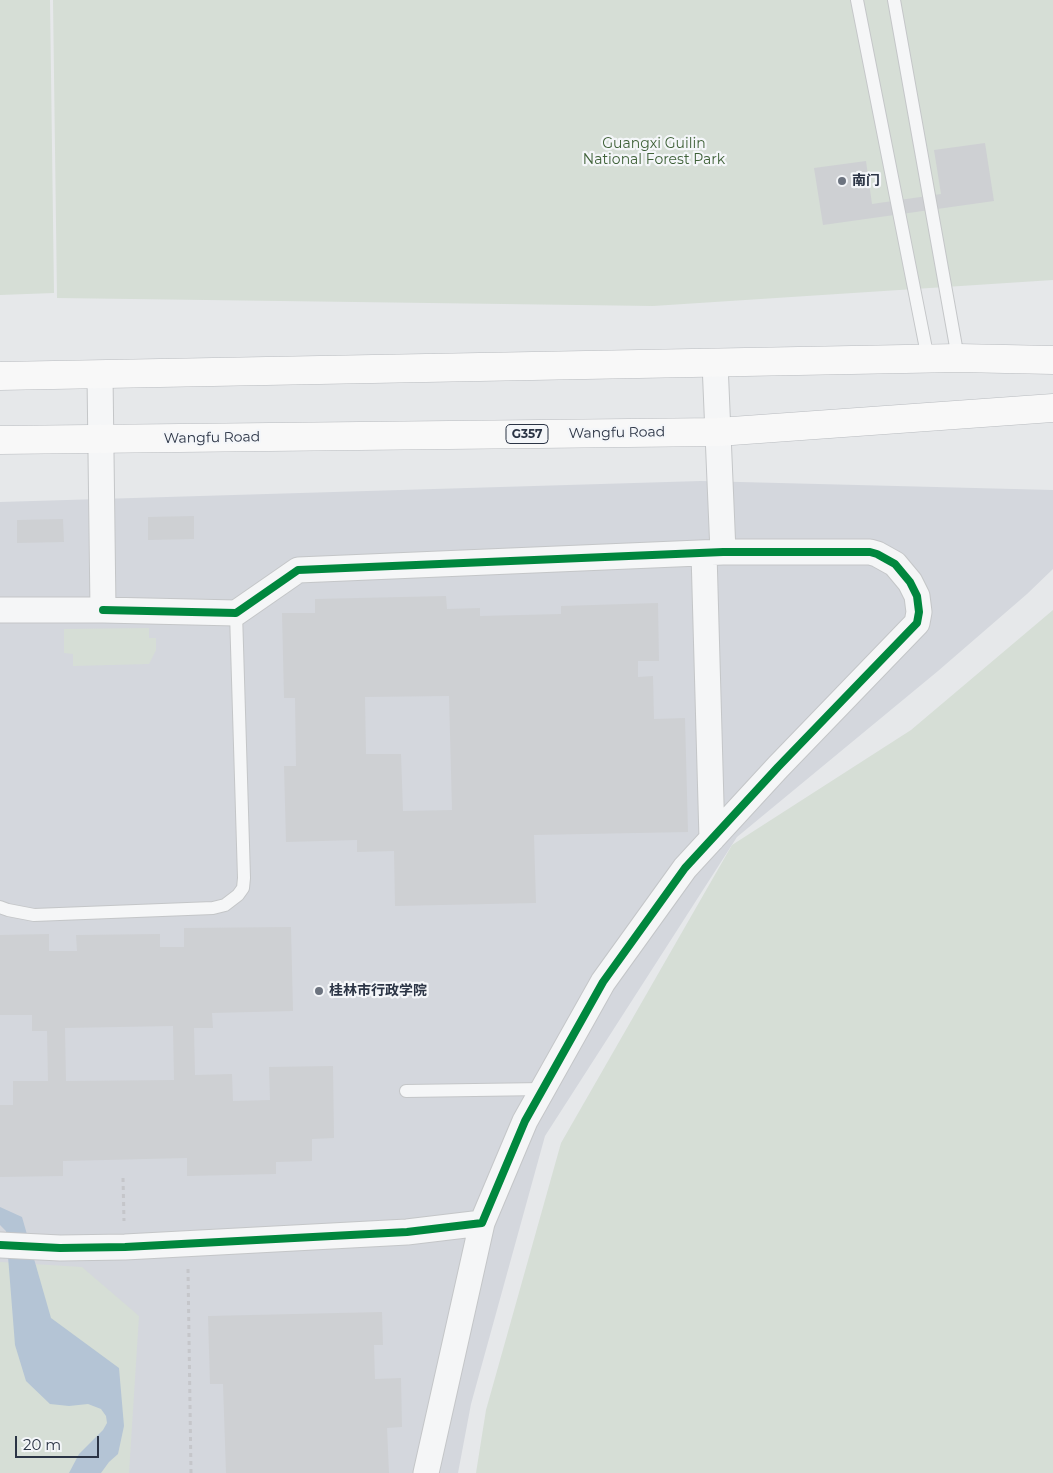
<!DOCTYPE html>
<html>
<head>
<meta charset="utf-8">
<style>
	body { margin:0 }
	#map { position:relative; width:1053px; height:1473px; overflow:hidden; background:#e6e8ea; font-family:Montserrat,sans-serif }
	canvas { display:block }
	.scale { position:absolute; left:15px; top:1436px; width:84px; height:22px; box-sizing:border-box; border:2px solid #2b3445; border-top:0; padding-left:6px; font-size:15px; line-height:18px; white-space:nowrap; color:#2b3445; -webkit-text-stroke:4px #f4f6f9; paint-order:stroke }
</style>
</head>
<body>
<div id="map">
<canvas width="1053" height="1473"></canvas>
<div class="scale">20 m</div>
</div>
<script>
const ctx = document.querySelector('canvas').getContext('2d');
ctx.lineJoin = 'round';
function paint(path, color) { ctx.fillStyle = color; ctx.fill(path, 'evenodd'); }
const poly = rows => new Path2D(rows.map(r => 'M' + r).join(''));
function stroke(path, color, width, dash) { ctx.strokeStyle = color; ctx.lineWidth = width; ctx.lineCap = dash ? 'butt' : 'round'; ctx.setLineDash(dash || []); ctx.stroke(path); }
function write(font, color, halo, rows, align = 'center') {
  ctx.font = font + ' Montserrat,"Noto Sans SC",sans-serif'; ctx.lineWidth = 4.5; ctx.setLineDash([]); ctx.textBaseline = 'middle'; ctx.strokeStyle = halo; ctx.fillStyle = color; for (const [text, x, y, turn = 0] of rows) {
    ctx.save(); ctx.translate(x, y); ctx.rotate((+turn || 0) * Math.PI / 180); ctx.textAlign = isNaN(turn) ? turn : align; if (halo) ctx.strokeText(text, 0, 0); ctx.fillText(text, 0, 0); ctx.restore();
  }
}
const built = poly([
	[701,481,1053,490,1053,569,1027,594,938,671,737,837,545,1136,471,1404,458,1473,0,1473,0,502]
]);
const green = poly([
	[0,0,50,0,54,293,0,295],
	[53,0,1053,0,1053,280,653,306,57,298],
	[1053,610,1053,1473,476,1473,486,1410,561,1143,732,845,911,730],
	[149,628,149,638,156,638,156,650,149,664,73,666,73,654,64,653,64,629],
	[0,1262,82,1267,139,1316,129,1473,0,1473]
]);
const water = poly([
	[0,1207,22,1217,51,1318,119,1368,124,1426,118,1454,109,1462,101,1473,69,1473,79,1454,103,1430,107,1423,106,1416,101,1409,88,1404,69,1406,50,1404,26,1381,15,1345,6,1231,0,1225]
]);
const building = poly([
	[985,143,994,201,823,225,814,168,866,161,872,204,941,194,934,150],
	[194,516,194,539,148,540,148,517],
	[63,519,64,542,17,543,17,520],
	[446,596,447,609,480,608,480,616,561,614,561,606,658,603,659,661,638,661,638,677,653,676,654,719,685,718,688,832,534,835,536,903,395,906,394,851,357,852,357,840,286,842,284,766,296,766,295,698,284,698,282,613,315,613,315,599],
	[449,696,452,810,403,811,401,754,366,754,365,697],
	[291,927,293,1011,212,1013,213,1028,194,1028,195,1075,232,1074,233,1101,270,1100,269,1067,333,1066,334,1138,312,1139,312,1161,276,1162,276,1174,187,1176,187,1158,63,1161,63,1176,0,1177,0,1105,13,1105,13,1081,48,1081,47,1031,32,1031,32,1015,0,1015,0,935,49,934,49,951,77,951,76,935,160,934,160,947,184,947,184,928],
	[173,1026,174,1080,66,1081,65,1028],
	[382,1312,383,1345,374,1345,375,1379,401,1378,402,1427,387,1428,389,1473,226,1473,223,1384,210,1384,208,1316]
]);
const path = poly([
	[123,1178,124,1221],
	[188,1269,191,1473]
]);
const lane = poly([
	[857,0,928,359],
	[894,0,958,358],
	[0,907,8,910,34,915,213,908,225,905,238,895,243,888,244,878,236,613],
	[406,1091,543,1089]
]);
const street = poly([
	[715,363,723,552],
	[704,553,712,839],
	[0,610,103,610,100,375],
	[0,1245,60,1248,125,1247,407,1232,482,1223,525,1121,603,982,685,868,778,767,917,623,919,612,917,596,910,582,895,564,877,554,870,552,723,552,298,570,236,613,103,610],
	[426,1473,482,1223]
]);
const highway = poly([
	[0,376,958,358,1053,360],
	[0,440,718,432,1053,408]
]);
const cycleway = poly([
	[0,1245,60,1248,125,1247,407,1232,482,1223,525,1121,603,982,685,868,778,767,917,623,919,612,917,596,910,582,895,564,877,554,870,552,723,552,298,570,236,613,103,610]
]);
const markers = [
	[842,181,5,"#6c737f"],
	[319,991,5,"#6c737f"]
];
const shields = [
	[527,434,42]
];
const shieldNames = [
	["G357",527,434]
];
const parkNames = [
	["Guangxi Guilin",654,144],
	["National Forest Park",654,160]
];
const poiNames = [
	["南门",852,181],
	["桂林市行政学院",329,991]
];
const streetNames = [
	["Wangfu Road",617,433,-1],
	["Wangfu Road",212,438,-1]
];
paint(built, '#d4d7dd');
paint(green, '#d6ded6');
paint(water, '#b4c4d5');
paint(building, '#ced0d3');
stroke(lane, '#c4c6c8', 14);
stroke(street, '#c4c6c8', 27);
stroke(highway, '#b8bbbf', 29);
stroke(path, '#c5c6ca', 3, [4, 4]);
stroke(lane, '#f5f6f7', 12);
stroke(street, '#f5f6f7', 25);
stroke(highway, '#f8f8f8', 28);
stroke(cycleway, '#00873e', 8);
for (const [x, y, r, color] of markers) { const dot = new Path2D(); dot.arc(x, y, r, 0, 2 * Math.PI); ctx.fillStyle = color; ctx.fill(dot); stroke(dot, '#f4f6f9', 2); }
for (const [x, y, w] of shields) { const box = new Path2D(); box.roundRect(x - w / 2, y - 9.5, w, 19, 4); ctx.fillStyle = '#f4f6f9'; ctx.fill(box); stroke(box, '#2b3445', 1); }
write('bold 12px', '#2b3445', null, shieldNames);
write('14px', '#3f6138', '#f4f6f9', parkNames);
write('bold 14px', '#2b3445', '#f4f6f9', poiNames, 'left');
write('14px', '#2b3445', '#f4f6f9', streetNames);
</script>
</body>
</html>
